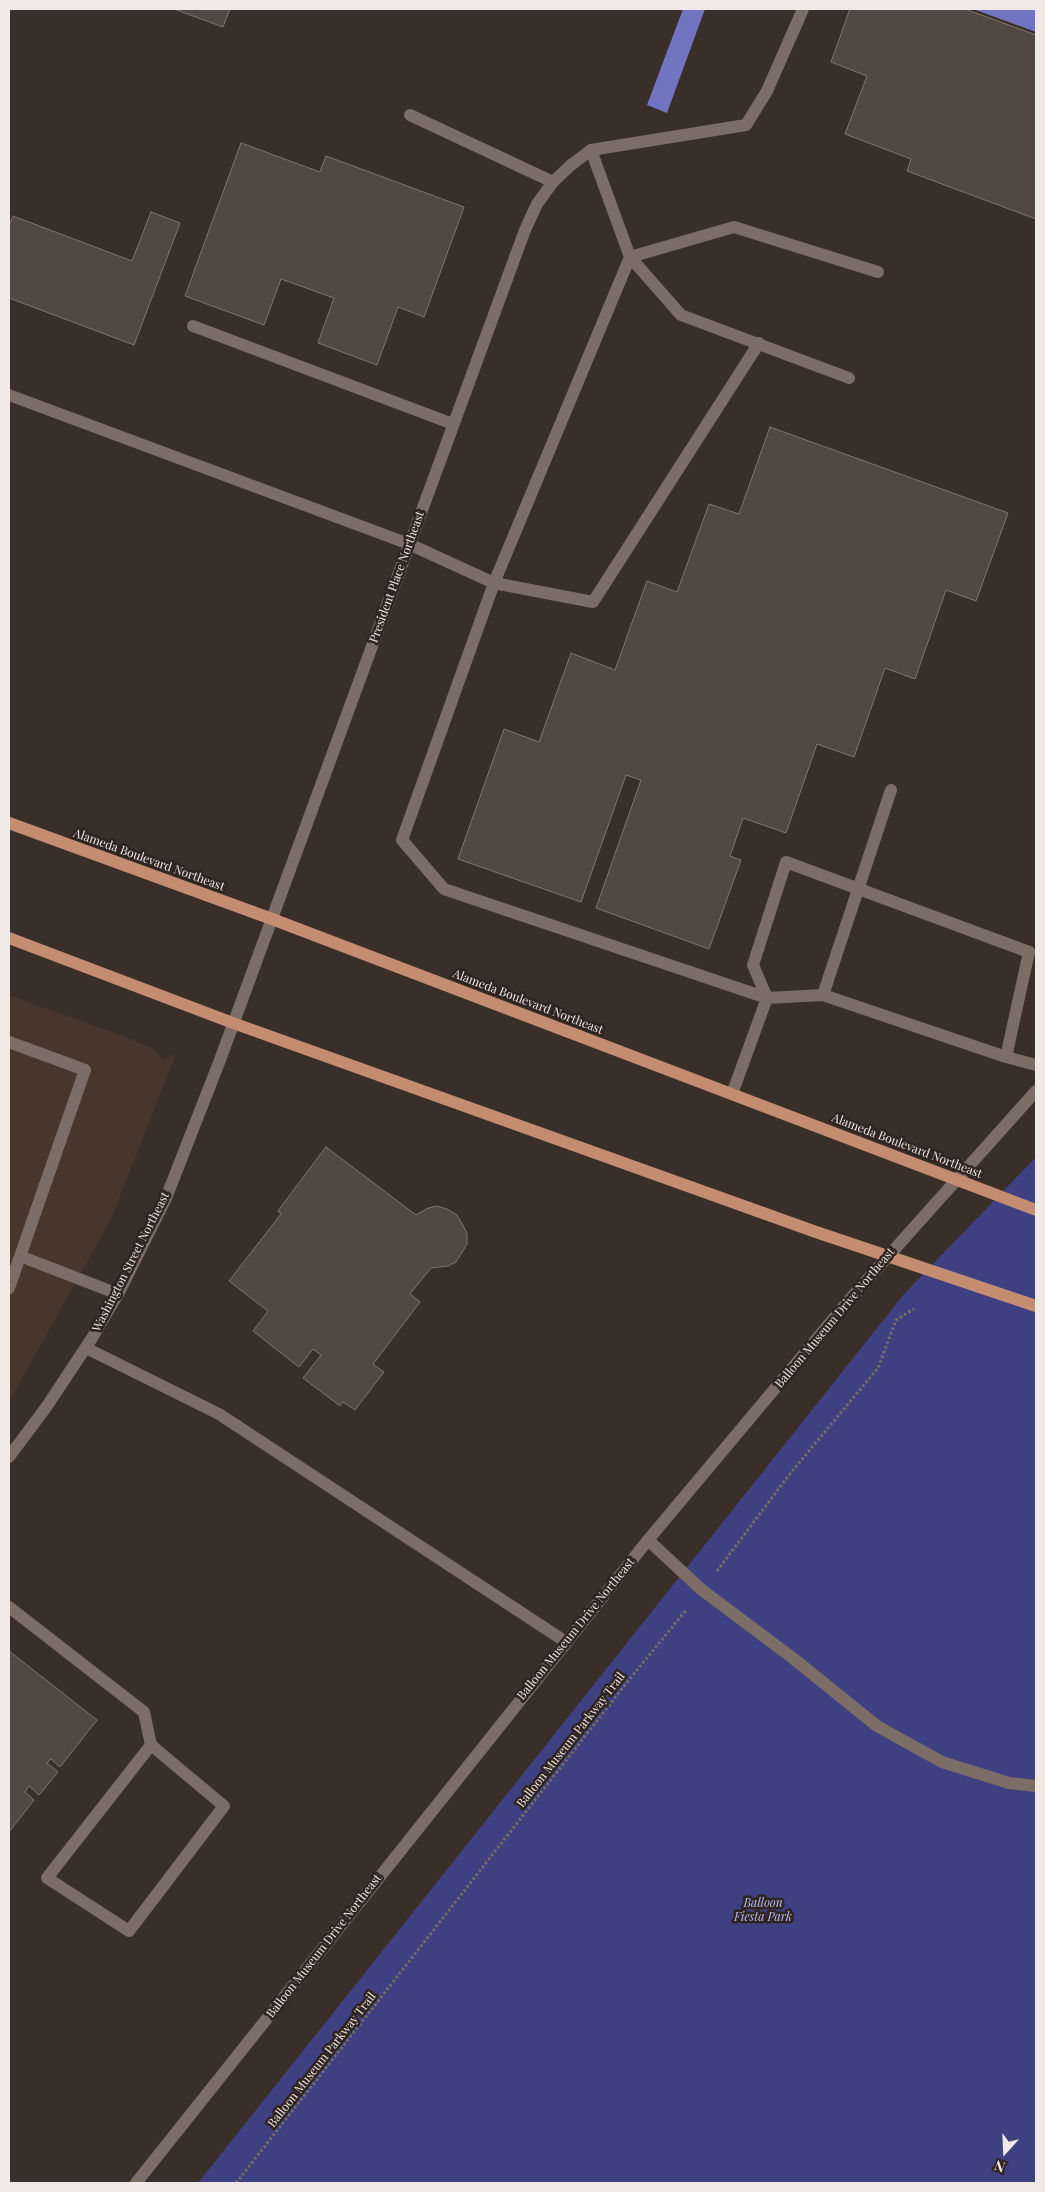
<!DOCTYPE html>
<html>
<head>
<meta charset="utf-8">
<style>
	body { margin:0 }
	#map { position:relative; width:1045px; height:2192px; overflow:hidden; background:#392e28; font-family:"Playfair Display",serif }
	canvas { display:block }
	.frame { position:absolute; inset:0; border:10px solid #f1e9e5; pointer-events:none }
	.north { position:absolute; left:980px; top:2127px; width:50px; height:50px; -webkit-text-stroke:4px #2f241f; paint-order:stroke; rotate:200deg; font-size:14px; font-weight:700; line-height:20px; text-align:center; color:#f1e9e5 }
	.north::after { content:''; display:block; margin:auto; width:18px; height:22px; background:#f1e9e5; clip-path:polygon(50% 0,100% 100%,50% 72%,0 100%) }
</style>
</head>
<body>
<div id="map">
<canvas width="1045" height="2192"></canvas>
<div class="frame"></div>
<div class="north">N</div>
</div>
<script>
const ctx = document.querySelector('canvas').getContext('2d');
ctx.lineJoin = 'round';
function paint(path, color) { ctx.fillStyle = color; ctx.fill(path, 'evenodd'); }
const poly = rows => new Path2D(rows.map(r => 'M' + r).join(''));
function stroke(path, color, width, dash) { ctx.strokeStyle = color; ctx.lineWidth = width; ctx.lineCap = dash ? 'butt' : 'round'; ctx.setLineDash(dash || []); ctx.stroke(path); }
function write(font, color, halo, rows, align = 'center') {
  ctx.font = font + ' "Playfair Display",serif'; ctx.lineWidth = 5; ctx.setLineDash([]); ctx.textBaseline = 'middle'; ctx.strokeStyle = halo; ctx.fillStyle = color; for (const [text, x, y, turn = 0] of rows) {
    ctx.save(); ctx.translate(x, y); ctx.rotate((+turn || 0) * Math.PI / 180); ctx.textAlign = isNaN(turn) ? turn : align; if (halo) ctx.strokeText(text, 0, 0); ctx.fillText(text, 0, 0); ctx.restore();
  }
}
const built = poly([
	[9,995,123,1036,154,1049,163,1060,176,1054,111,1219,9,1402]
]);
const green = poly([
	[1036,1157,1036,2183,198,2183,904,1294]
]);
const water = poly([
	[683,9,705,9,667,113,647,105],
	[973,9,1036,9,1036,32]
]);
const building = poly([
	[174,9,230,9,223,27,174,9],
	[850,9,965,9,1036,35,1036,219,907,171,911,159,845,134,867,76,831,62,850,9],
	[241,143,320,172,326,156,464,207,424,317,398,307,377,365,318,343,334,298,281,279,264,325,185,296,241,143],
	[151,212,180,223,134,345,9,298,9,226,13,216,132,261,151,212],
	[770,427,1008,513,976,601,946,590,915,679,885,668,854,757,817,744,786,833,743,818,730,856,741,860,709,949,596,908,641,780,626,775,581,902,458,859,504,729,539,742,571,653,615,670,647,581,677,592,709,504,739,514,770,427],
	[326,1147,416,1215,428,1208,437,1206,447,1209,457,1215,467,1233,467,1244,456,1262,448,1266,431,1268,410,1294,420,1302,373,1364,384,1372,355,1410,343,1402,340,1406,303,1378,321,1355,313,1349,299,1367,253,1331,268,1311,229,1281,281,1214,278,1211,326,1147],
	[9,1651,97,1720,60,1767,51,1759,47,1763,58,1772,39,1795,29,1786,25,1792,34,1800,9,1832,9,1651]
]);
const path = poly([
	[717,1571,789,1475,878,1368,896,1320,914,1309],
	[236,2183,628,1681,687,1609]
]);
const lane = poly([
	[410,115,553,182],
	[193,326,453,424],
	[849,378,681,315,630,257,734,227,878,272],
	[9,395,409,544,494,583,630,257,591,150,746,125,767,91,803,9],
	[823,995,891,790],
	[9,1042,85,1070,9,1288],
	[1006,1057,1029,952,786,862,753,965,767,998,823,995,1006,1057,1036,1065],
	[732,1094,767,998,444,889,402,840,494,583,593,602,759,343],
	[20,1256,118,1294],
	[86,1348,219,1414,566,1642],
	[648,1540,702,1590,794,1659,877,1726,942,1762,1009,1783,1036,1786],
	[9,1607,144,1712,151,1745,47,1878,129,1931,224,1806,151,1745]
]);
const street = poly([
	[9,1457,47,1406,92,1338,118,1294,166,1198,220,1060,525,230,537,204,553,182,571,165,591,150],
	[136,2183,648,1540,850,1299,1036,1091]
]);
const primary = poly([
	[9,823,272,919,1036,1210],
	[9,938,233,1023,816,1232,1036,1306]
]);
const streetNames = [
	["President Place Northeast",397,577,-70],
	["Alameda Boulevard Northeast",149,860,20],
	["Alameda Boulevard Northeast",528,1002,21],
	["Alameda Boulevard Northeast",907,1146,21],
	["Washington Street Northeast",131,1262,-63],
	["Balloon Museum Drive Northeast",835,1318,-50],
	["Balloon Museum Drive Northeast",576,1629,-51],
	["Balloon Museum Parkway Trail",571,1740,-52],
	["Balloon Museum Drive Northeast",324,1946,-52],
	["Balloon Museum Parkway Trail",322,2060,-52]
];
const parkNames = [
	["Balloon",763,1903],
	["Fiesta Park",763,1917]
];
paint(built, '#48362d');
paint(green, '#3f4081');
paint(water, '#7175c1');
paint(building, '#534741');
stroke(building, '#83756f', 1);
stroke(path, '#776d68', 3, [2.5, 2.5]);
stroke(lane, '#7c6e67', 12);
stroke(street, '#7c6e67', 12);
stroke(primary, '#c48c71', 12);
write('12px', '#f1e9e5', '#2f241f', streetNames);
write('italic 12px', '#b6bcfa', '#2f241f', parkNames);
</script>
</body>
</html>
